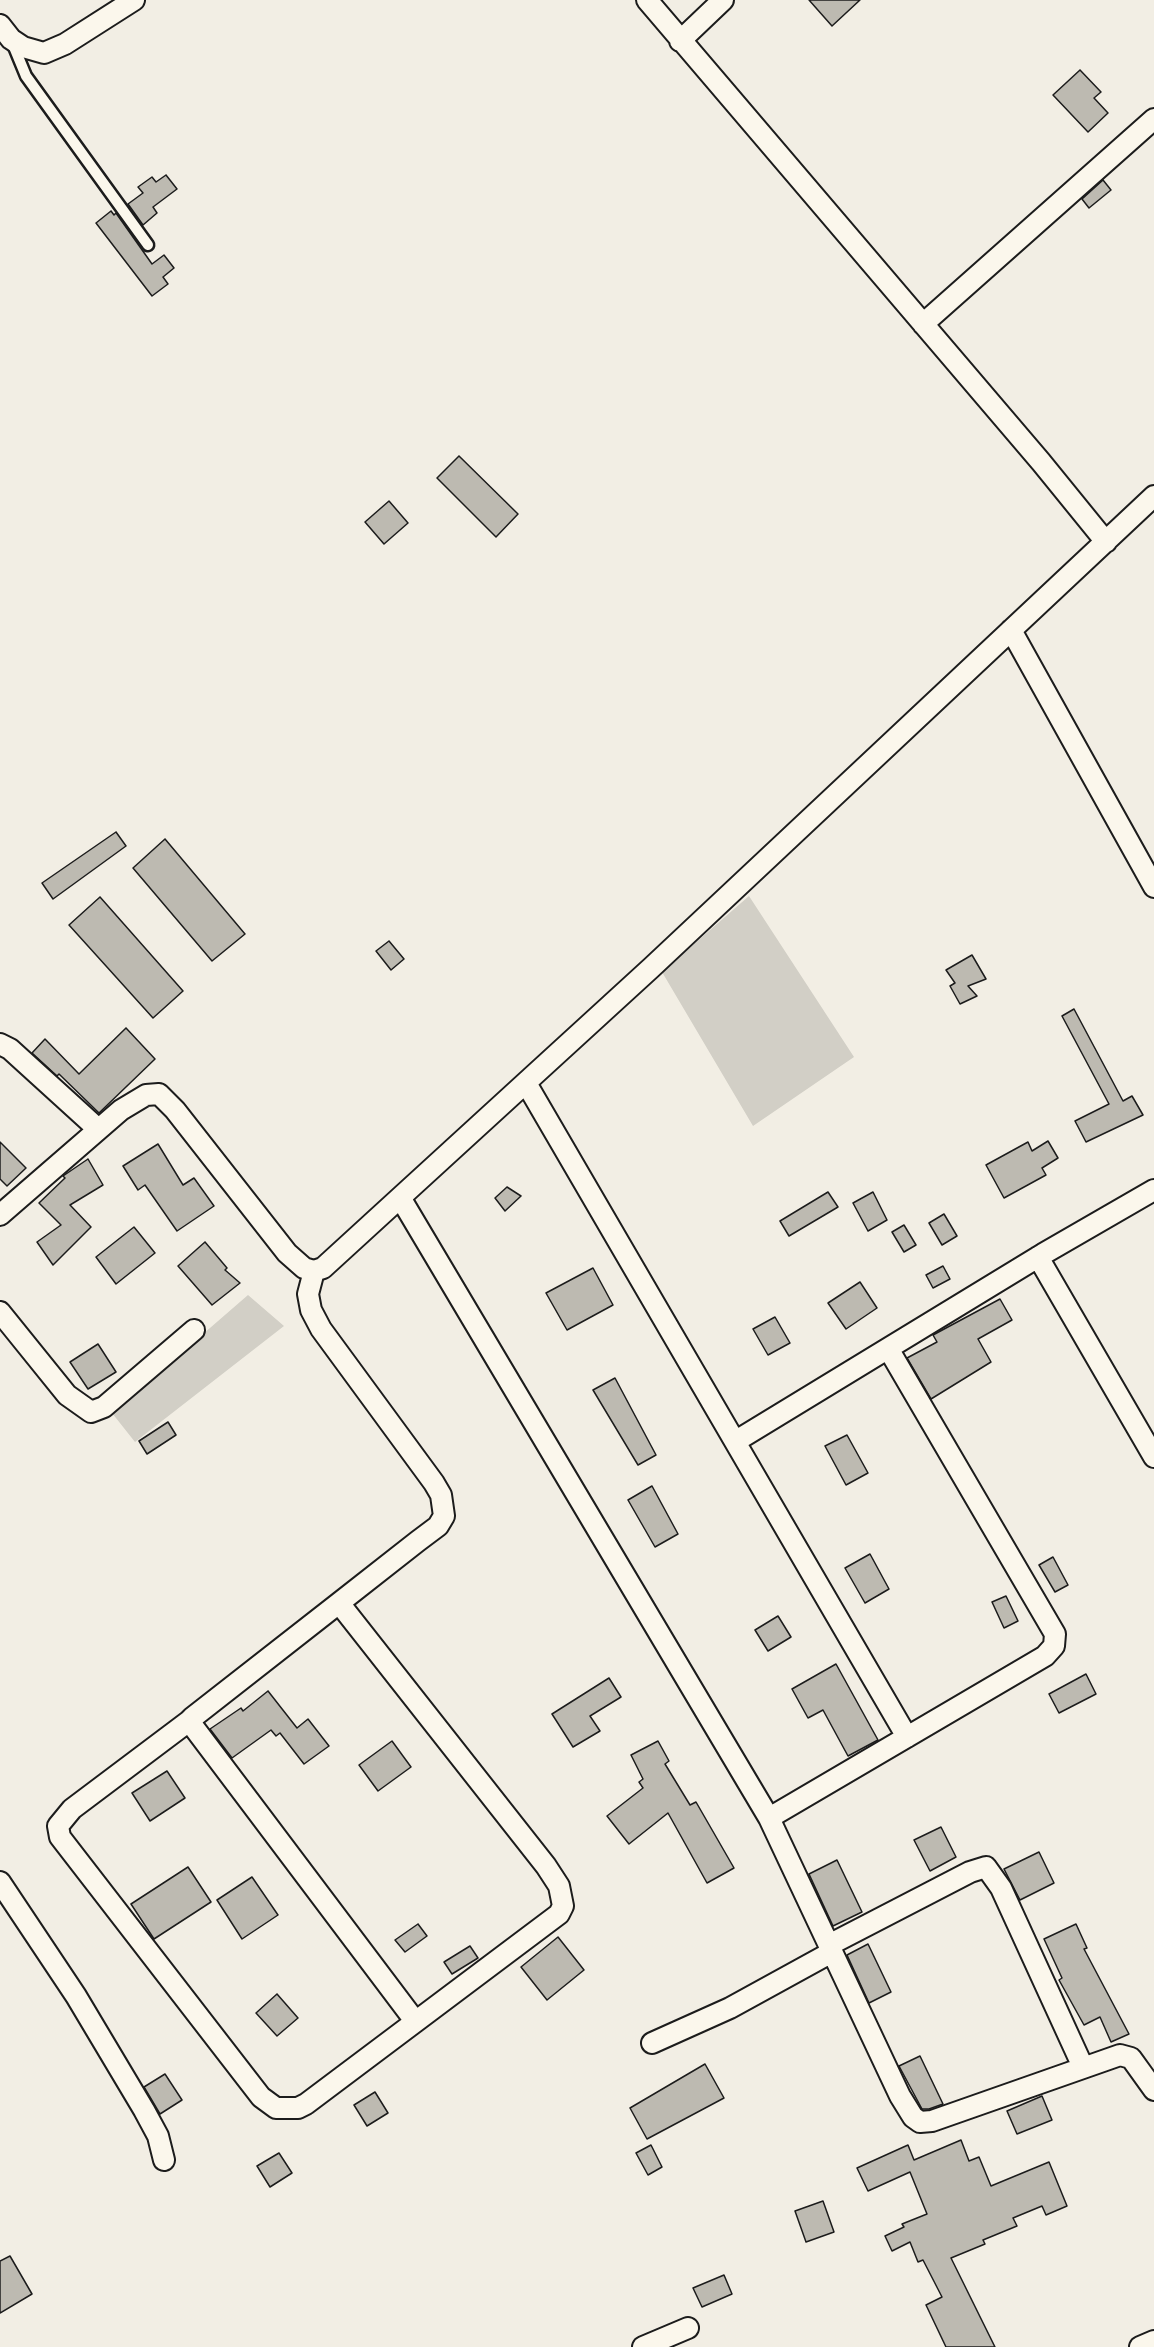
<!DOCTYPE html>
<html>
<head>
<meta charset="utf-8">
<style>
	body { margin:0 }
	canvas { display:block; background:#f2eee4 }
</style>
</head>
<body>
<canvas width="1154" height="2347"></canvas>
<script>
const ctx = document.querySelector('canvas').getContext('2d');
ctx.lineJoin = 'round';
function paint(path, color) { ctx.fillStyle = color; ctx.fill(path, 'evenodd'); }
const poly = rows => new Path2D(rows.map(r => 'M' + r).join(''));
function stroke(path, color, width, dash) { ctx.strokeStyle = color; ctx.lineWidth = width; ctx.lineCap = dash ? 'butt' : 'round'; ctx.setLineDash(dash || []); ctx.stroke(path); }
const green = poly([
	[749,896,854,1057,753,1126,662,972],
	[248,1295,284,1326,135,1442,112,1413]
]);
const building = poly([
	[809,0,860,0,832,26,809,0],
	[1080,70,1101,92,1094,98,1108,113,1088,132,1053,95,1080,70],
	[166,175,177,189,153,207,157,213,143,225,128,204,143,193,138,187,152,177,156,182,166,175],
	[1103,180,1111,190,1089,208,1082,199,1103,180],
	[111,211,114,215,116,213,152,264,164,255,174,268,163,277,168,284,152,296,96,223,111,211],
	[459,456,518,514,496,537,437,478,459,456],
	[389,501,408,523,384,544,365,522,389,501],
	[116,832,126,846,53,899,42,883,116,832],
	[165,839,245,934,212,961,133,868,165,839],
	[100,897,183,991,153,1018,69,925,100,897],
	[389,941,404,959,391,970,376,951,389,941],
	[972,955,986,979,968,986,977,996,960,1004,950,986,955,983,946,970,972,955],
	[1074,1009,1123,1101,1132,1096,1143,1115,1086,1142,1075,1121,1109,1104,1062,1016,1074,1009],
	[126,1028,155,1059,99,1113,59,1074,57,1076,32,1053,45,1039,79,1074,126,1028],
	[1048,1141,1058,1158,1042,1168,1046,1175,1004,1198,986,1165,1028,1142,1032,1151,1048,1141],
	[0,1142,26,1168,7,1186,0,1179,0,1142],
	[158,1144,183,1185,194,1178,214,1206,177,1231,145,1185,138,1190,123,1166,158,1144],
	[88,1159,103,1185,70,1205,91,1227,53,1265,37,1242,61,1225,39,1203,65,1178,63,1176,88,1159],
	[507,1187,521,1196,505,1211,495,1198,507,1187],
	[828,1192,838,1207,789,1236,780,1221,828,1192],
	[873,1192,887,1220,868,1231,853,1203,873,1192],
	[944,1214,957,1236,942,1245,929,1223,944,1214],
	[904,1225,916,1245,904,1252,892,1232,904,1225],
	[134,1227,155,1253,116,1284,96,1257,134,1227],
	[205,1242,227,1268,225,1270,240,1283,212,1305,178,1266,205,1242],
	[943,1266,950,1279,933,1288,926,1275,943,1266],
	[593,1268,613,1305,567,1330,546,1293,593,1268],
	[860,1282,877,1308,846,1329,828,1303,860,1282],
	[1000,1299,1012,1320,978,1339,991,1362,931,1399,907,1358,937,1342,933,1335,1000,1299],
	[775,1317,790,1343,768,1355,753,1329,775,1317],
	[98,1344,116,1372,88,1389,70,1362,98,1344],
	[615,1378,656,1455,638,1465,593,1390,615,1378],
	[168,1422,176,1435,147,1454,139,1441,168,1422],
	[847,1435,868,1473,846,1485,825,1446,847,1435],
	[652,1486,678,1534,655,1547,628,1500,652,1486],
	[870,1554,889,1589,865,1603,845,1568,870,1554],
	[1053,1557,1068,1585,1055,1592,1039,1565,1053,1557],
	[1006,1596,1018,1621,1004,1628,992,1602,1006,1596],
	[778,1616,791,1637,768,1651,755,1630,778,1616],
	[836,1664,878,1740,848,1756,823,1710,808,1718,792,1689,836,1664],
	[1086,1674,1096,1694,1059,1713,1049,1694,1086,1674],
	[609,1678,621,1697,590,1716,600,1731,573,1747,552,1714,609,1678],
	[268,1691,297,1728,308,1719,329,1746,304,1764,280,1733,276,1736,271,1730,232,1758,210,1729,241,1708,243,1711,268,1691],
	[392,1741,411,1767,378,1791,359,1765,392,1741],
	[658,1741,669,1761,665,1764,690,1805,696,1802,734,1868,707,1883,668,1813,629,1844,607,1816,643,1788,639,1782,643,1779,631,1755,658,1741],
	[167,1771,185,1798,150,1821,132,1793,167,1771],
	[941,1827,956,1857,930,1871,914,1840,941,1827],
	[1039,1852,1054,1883,1020,1900,1004,1869,1039,1852],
	[837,1860,862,1912,833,1926,809,1874,837,1860],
	[188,1867,211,1902,154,1939,131,1904,188,1867],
	[252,1877,278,1915,242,1939,217,1900,252,1877],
	[418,1924,427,1936,405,1952,395,1940,418,1924],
	[1076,1924,1087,1948,1084,1949,1129,2034,1111,2042,1100,2017,1084,2025,1059,1980,1062,1978,1044,1939,1076,1924],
	[558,1937,584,1970,547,2000,521,1967,558,1937],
	[868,1944,891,1992,869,2003,847,1955,868,1944],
	[470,1946,478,1958,452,1974,444,1962,470,1946],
	[277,1994,298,2018,277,2036,256,2013,277,1994],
	[920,2056,943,2104,929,2109,922,2109,899,2066,920,2056],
	[705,2064,724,2098,647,2139,630,2108,705,2064],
	[165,2074,182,2100,160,2114,144,2087,165,2074],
	[375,2092,388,2113,367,2126,354,2105,375,2092],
	[1042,2096,1052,2120,1017,2134,1007,2111,1042,2096],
	[961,2140,969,2161,979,2157,991,2186,1049,2162,1067,2206,1046,2215,1042,2206,1013,2218,1017,2226,983,2240,985,2244,951,2258,995,2347,946,2347,926,2305,942,2297,923,2260,918,2262,910,2242,892,2251,885,2236,904,2227,902,2224,927,2214,910,2172,868,2191,857,2168,908,2145,914,2160,961,2140],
	[651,2145,662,2167,648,2175,636,2153,651,2145],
	[279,2153,292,2173,270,2187,257,2166,279,2153],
	[823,2201,834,2232,806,2242,795,2211,823,2201],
	[10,2256,32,2294,0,2313,0,2261,10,2256],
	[724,2275,732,2294,702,2307,693,2288,724,2275]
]);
const service = poly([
	[12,42,26,76,148,245]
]);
const minor = poly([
	[647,0,1041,462,1106,542],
	[0,25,11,39,23,47,44,53,65,44,134,0],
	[680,41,723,0],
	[923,324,1154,119],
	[1011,630,1154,887],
	[0,1044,10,1049,98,1129],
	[526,1083,907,1737],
	[401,1199,769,1818,900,2096,913,2117,920,2122,932,2121,1120,2055,1131,2058,1154,2090],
	[0,1215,121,1110,146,1095,159,1094,175,1110,287,1253,304,1268,314,1271,323,1268,651,968,1154,496],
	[1038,1257,1154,1457],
	[314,1271,308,1294,311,1310,321,1329,434,1483,441,1495,444,1516,438,1526,418,1541,339,1603,192,1718,189,1721,72,1809,58,1826,60,1837,261,2097,276,2108,298,2108,306,2104,559,1914,563,1906,559,1886,546,1866,339,1603],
	[0,1312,67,1395,91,1412,104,1407,194,1330],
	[736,1441,1043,1254,1154,1190],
	[189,1721,415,2021],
	[769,1818,1045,1656,1054,1646,1055,1634,889,1350],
	[0,1882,76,1996,144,2110,158,2136,164,2160],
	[829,1945,970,1872,986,1867,1001,1888,1083,2067],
	[652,2043,730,2008,832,1952],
	[643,2347,688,2328],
	[1140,2347,1154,2341]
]);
paint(green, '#d2cfc6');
paint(building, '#bdbab1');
stroke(building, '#1c1c1c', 1.5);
stroke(service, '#1c1c1c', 15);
stroke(minor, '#1c1c1c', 24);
stroke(service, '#fbf7ec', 10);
stroke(minor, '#fbf7ec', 20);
</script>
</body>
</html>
